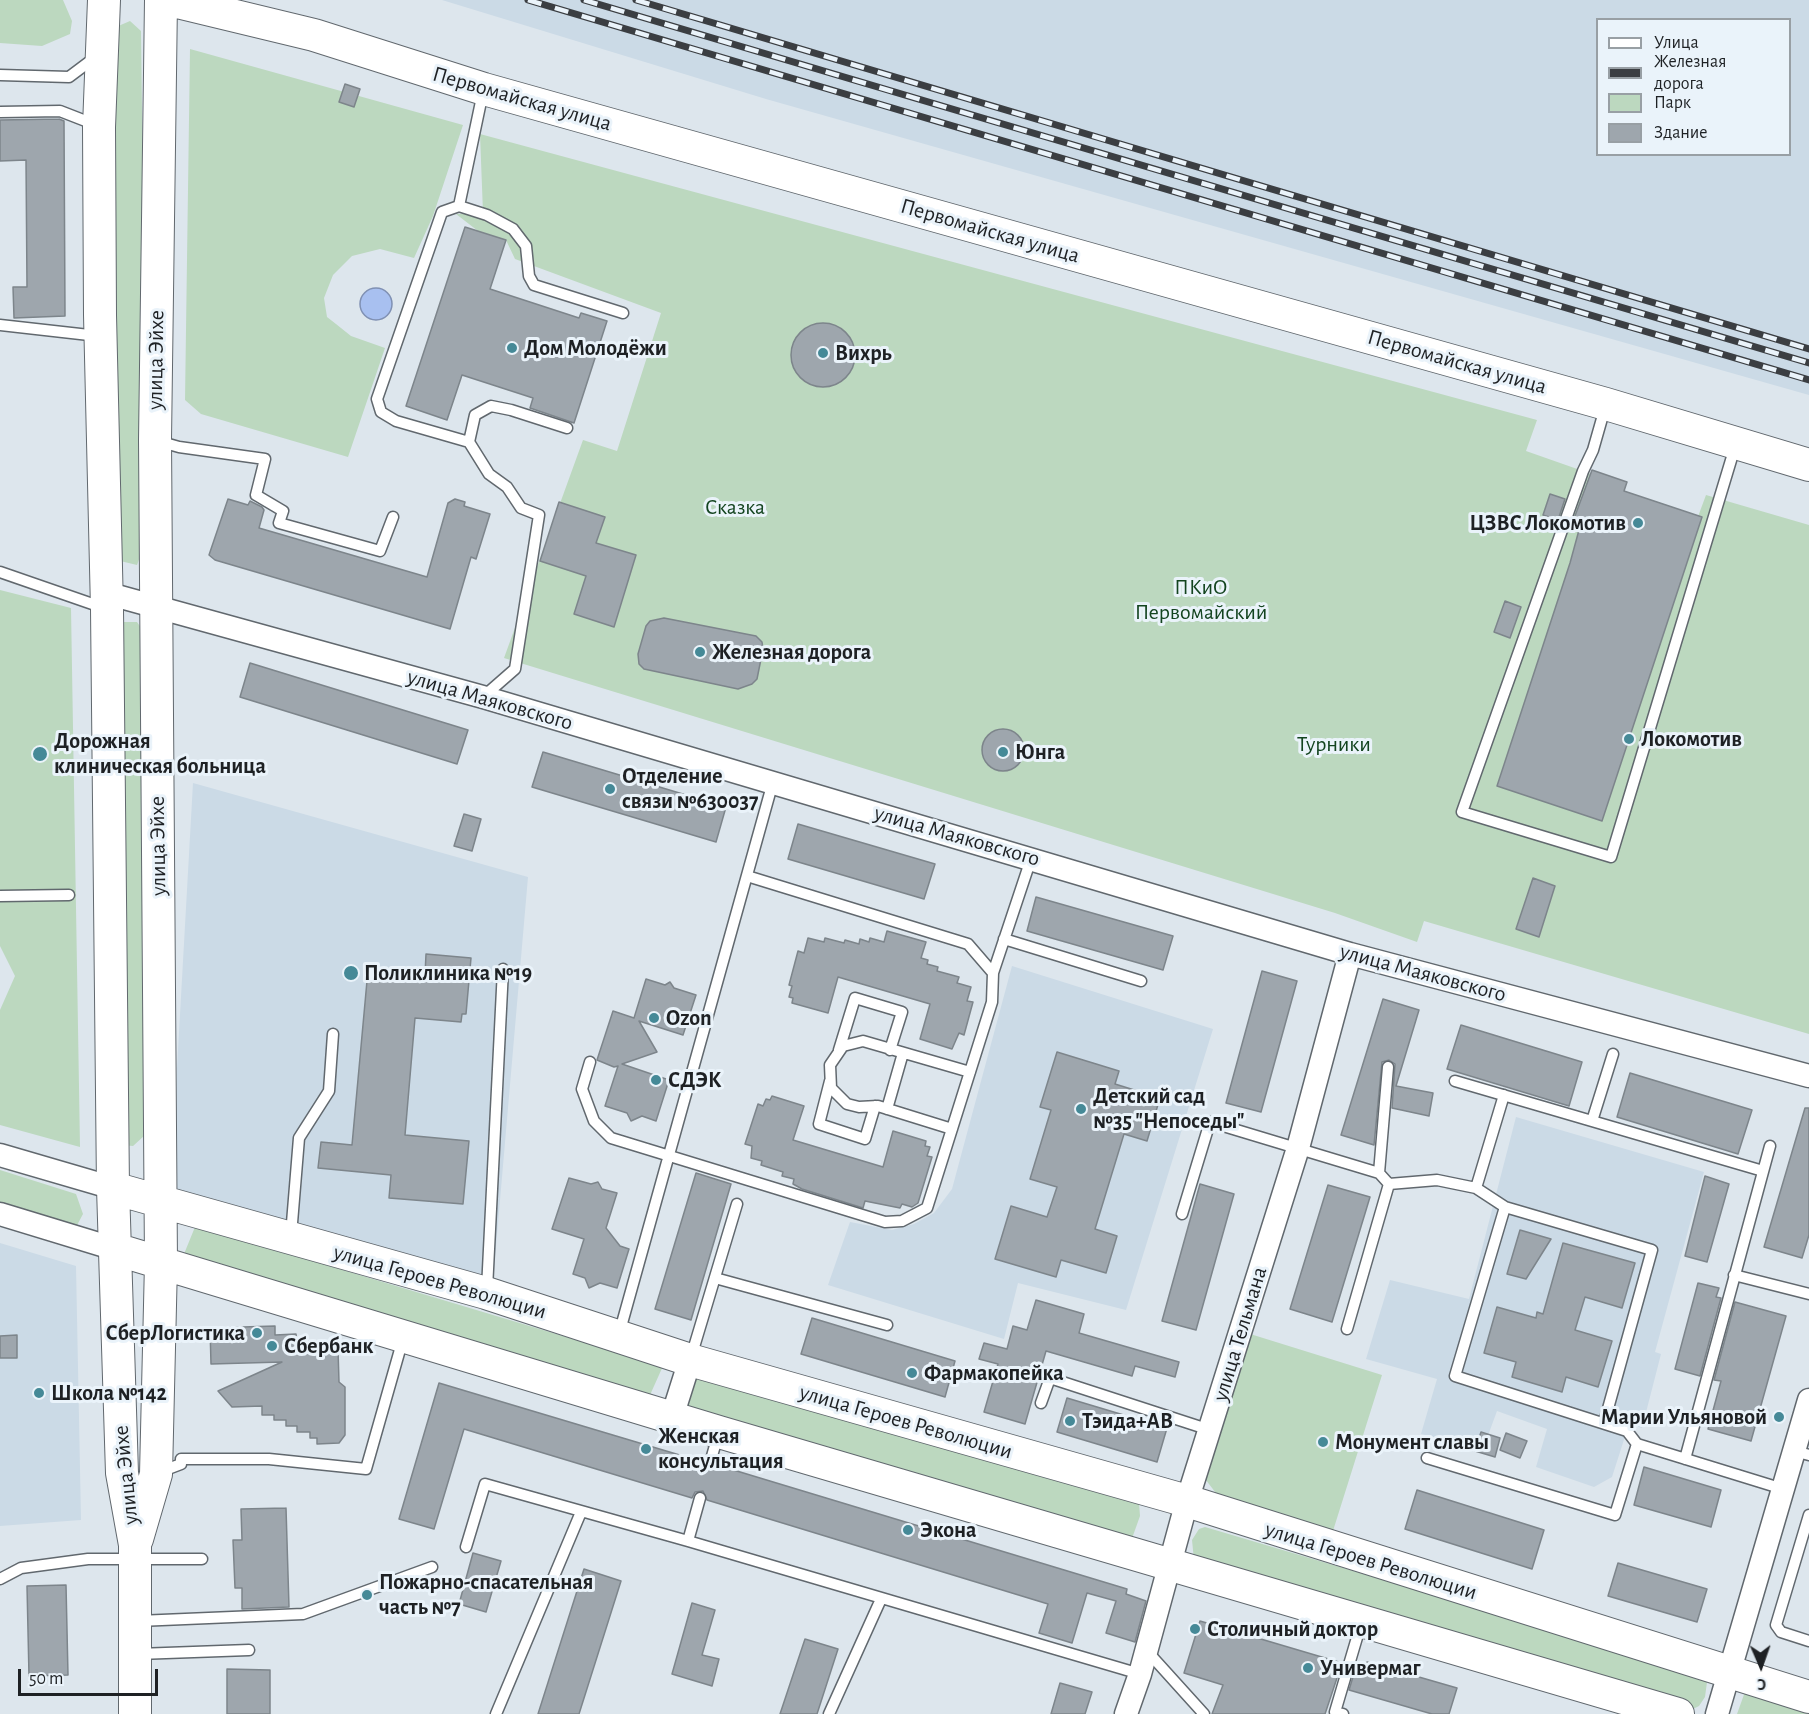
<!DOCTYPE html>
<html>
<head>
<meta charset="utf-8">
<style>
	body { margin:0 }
	#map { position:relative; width:1809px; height:1714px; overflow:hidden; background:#dde6ed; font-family:"Alegreya Sans",sans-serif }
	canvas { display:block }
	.legend { position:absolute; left:1596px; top:18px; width:195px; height:138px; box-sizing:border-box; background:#eaf3fa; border:2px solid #989fa4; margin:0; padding:8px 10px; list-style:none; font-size:18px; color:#1e2124 }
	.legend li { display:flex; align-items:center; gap:12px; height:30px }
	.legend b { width:30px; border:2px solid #989fa4 }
	.north { position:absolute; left:1731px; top:1636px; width:60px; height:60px; -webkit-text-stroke:4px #eaf3fa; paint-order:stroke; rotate:178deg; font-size:16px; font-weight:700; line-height:24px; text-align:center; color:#1e2124 }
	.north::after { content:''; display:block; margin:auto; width:21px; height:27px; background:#1e2124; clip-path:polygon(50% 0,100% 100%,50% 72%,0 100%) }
	.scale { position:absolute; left:18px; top:1669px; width:140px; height:27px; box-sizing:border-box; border:3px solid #1e2124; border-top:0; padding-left:8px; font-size:18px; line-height:21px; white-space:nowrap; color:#1e2124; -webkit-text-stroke:4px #eaf3fa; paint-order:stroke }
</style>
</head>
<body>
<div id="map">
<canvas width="1809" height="1714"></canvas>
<ul class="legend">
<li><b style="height:8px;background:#fff"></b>Улица</li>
<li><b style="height:8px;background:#3b3e42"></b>Железная дорога</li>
<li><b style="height:16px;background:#bcd8bf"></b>Парк</li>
<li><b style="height:16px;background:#9ea6ad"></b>Здание</li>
</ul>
<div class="north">С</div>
<div class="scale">50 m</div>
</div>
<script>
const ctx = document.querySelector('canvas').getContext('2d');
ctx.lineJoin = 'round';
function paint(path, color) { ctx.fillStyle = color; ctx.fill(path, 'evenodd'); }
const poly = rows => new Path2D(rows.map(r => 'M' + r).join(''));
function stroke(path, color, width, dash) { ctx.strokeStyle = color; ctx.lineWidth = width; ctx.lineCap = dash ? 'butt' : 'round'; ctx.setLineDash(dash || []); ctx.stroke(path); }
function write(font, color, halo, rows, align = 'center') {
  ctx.font = font + ' "Alegreya Sans",sans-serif'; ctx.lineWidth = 6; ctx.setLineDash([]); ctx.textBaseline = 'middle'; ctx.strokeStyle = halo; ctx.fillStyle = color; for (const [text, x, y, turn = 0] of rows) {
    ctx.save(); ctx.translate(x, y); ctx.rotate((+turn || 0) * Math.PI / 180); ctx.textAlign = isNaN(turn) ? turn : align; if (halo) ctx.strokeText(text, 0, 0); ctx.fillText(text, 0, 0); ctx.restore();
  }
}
const built = poly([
	[442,0,1809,0,1809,395,766,99],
	[1598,20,1790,20,1790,154,1598,154],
	[193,783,528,877,493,1281,177,1198,177,1068],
	[1012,966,1213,1029,1126,1310,1018,1283,1004,1339,828,1285,850,1222,892,1230,914,1224,934,1213,952,1189],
	[1516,1117,1704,1172,1655,1352,1661,1354,1642,1428,1629,1424,1612,1477,1594,1487,1536,1467,1547,1429,1497,1411,1483,1449,1421,1434,1437,1379,1366,1359,1390,1280,1469,1299],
	[0,1243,76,1266,81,1520,0,1526]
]);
const green = poly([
	[0,0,63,0,72,21,70,34,42,46,0,43],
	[130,21,141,31,143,194,144,546,137,565,116,560,113,46,116,27],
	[190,49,463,125,433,216,414,258,380,249,352,256,333,275,324,298,327,317,336,324,351,336,385,348,348,457,201,414,185,400],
	[480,134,1537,420,1526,451,1600,477,1596,488,1696,522,1706,495,1809,525,1809,1034,1424,921,1417,942,1335,913,504,658,583,440,617,451,661,313,515,259,506,240,478,231,456,214,483,213],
	[0,590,71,608,80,1147,0,1125,0,1010,15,976,0,946],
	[122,622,137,622,146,635,144,1136,133,1146,122,1145],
	[0,1170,76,1194,83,1214,75,1229,0,1206],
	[195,1227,203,1228,663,1366,650,1395,191,1264,184,1254],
	[1247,1333,1382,1375,1332,1534,1219,1497,1202,1475],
	[700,1375,1139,1503,1140,1516,1130,1544,687,1412,685,1397,692,1381],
	[1205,1527,1701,1674,1707,1682,1705,1697,1699,1706,1687,1712,1194,1560,1192,1540,1199,1529],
	[1746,1689,1809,1704,1809,1714,1737,1714]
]);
const water = poly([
	'360 304a16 16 0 1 1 32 0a16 16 0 1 1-32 0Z'
]);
const building = poly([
	[345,84,360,89,354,107,339,102,345,84],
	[59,119,64,121,65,316,14,318,13,287,27,287,26,160,0,161,0,120,59,119],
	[465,227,506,240,490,289,579,318,581,313,607,321,574,423,530,408,533,398,462,375,447,420,406,406,465,227],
	'791 355a32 32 0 1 1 64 0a32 32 0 1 1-64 0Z',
	[1592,470,1627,482,1624,491,1702,517,1602,821,1497,786,1570,563,1579,530,1573,528,1572,524,1592,470],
	[1550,494,1565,499,1558,520,1543,515,1550,494],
	[228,499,248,505,250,501,262,507,264,510,259,528,427,577,448,503,455,499,465,502,464,506,490,514,476,559,471,557,450,629,215,560,209,555,228,499],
	[559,502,605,517,596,543,636,555,614,627,574,614,586,576,540,561,559,502],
	[1505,601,1521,607,1510,638,1494,632,1505,601],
	[664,618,756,636,762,642,763,649,757,679,752,684,738,689,644,669,639,664,638,654,646,626,650,621,664,618],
	[250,663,468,730,457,764,240,697,250,663],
	'982 750a21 21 0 1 1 42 0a21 21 0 1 1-42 0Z',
	[543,752,726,807,716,842,532,787,543,752],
	[464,814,481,819,472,851,454,846,464,814],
	[798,824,935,864,924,899,788,859,798,824],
	[1533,878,1555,886,1539,937,1516,929,1533,878],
	[1036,897,1173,936,1163,970,1027,931,1036,897],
	[887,931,926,942,921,958,928,960,927,964,938,967,937,971,959,977,957,983,971,987,967,1001,973,1002,964,1035,959,1033,952,1049,920,1039,930,1004,838,977,828,1013,792,1003,793,998,789,997,792,986,789,985,798,951,804,953,808,938,824,942,825,938,844,943,845,940,859,944,860,939,869,942,870,938,884,942,887,931],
	[426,954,471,958,466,1014,462,1014,461,1022,415,1018,405,1135,469,1141,463,1204,389,1198,391,1175,318,1168,321,1142,352,1145,368,970,425,975,426,954],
	[1262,971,1297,981,1261,1112,1226,1103,1262,971],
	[646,979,665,985,670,982,674,988,696,995,683,1035,639,1021,657,1052,622,1064,669,1080,656,1121,642,1116,631,1121,627,1113,605,1106,618,1066,614,1067,597,1060,613,1011,634,1018,646,979],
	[1383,999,1419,1010,1396,1086,1433,1093,1429,1116,1392,1108,1395,1064,1389,1060,1382,1062,1374,1145,1341,1135,1383,999],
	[1461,1025,1582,1062,1569,1106,1447,1069,1461,1025],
	[1057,1052,1119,1071,1115,1084,1160,1098,1147,1141,1124,1134,1095,1229,1117,1236,1106,1273,1061,1260,1056,1277,995,1259,1011,1206,1047,1217,1057,1187,1030,1179,1051,1110,1040,1107,1057,1052],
	[1630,1073,1752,1110,1738,1154,1617,1117,1630,1073],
	[772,1096,804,1106,793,1140,883,1167,893,1131,926,1141,925,1146,930,1147,927,1156,932,1157,918,1203,912,1207,902,1204,900,1208,865,1201,863,1208,802,1189,793,1184,794,1179,782,1176,783,1172,761,1165,762,1161,751,1158,752,1146,745,1144,758,1104,763,1106,766,1099,770,1100,772,1096],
	[1805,1108,1809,1108,1809,1235,1802,1258,1764,1247,1805,1108],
	[696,1173,731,1184,691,1320,655,1309,696,1173],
	[1705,1176,1729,1184,1707,1262,1685,1256,1705,1176],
	[569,1178,591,1184,598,1182,602,1189,617,1193,606,1228,620,1246,629,1249,617,1288,600,1283,589,1288,585,1278,573,1274,584,1239,552,1229,569,1178],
	[1200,1184,1234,1194,1196,1330,1162,1321,1200,1184],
	[1328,1185,1370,1197,1332,1322,1290,1309,1328,1185],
	[1520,1230,1551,1239,1526,1279,1507,1274,1520,1230],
	[1563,1243,1635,1263,1622,1308,1585,1297,1575,1330,1612,1341,1598,1387,1566,1377,1562,1392,1512,1377,1516,1362,1484,1353,1497,1307,1536,1318,1537,1312,1543,1314,1563,1243],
	[1698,1283,1719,1288,1716,1297,1721,1298,1700,1376,1675,1369,1698,1283],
	[1036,1300,1084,1314,1079,1333,1179,1362,1175,1377,1135,1366,1132,1376,1046,1351,1025,1424,984,1412,998,1364,979,1359,984,1343,1007,1349,1013,1326,1027,1330,1036,1300],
	[1735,1302,1786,1316,1751,1441,1708,1429,1721,1381,1714,1380,1735,1302],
	[812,1318,955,1361,945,1397,801,1354,812,1318],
	[275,1326,275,1335,296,1334,297,1341,321,1341,321,1349,338,1349,339,1382,345,1387,345,1435,339,1443,317,1444,317,1438,310,1438,310,1432,297,1432,297,1426,286,1426,286,1420,274,1420,274,1415,262,1415,262,1406,232,1407,218,1391,282,1362,211,1364,210,1328,275,1326],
	[17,1335,17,1358,0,1358,0,1336,17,1335],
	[439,1383,703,1462,707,1470,712,1470,717,1465,1127,1589,1126,1594,1146,1601,1135,1642,1106,1633,1116,1601,1087,1593,1072,1643,1039,1633,1048,1604,707,1500,703,1491,695,1492,692,1498,464,1429,434,1529,399,1519,439,1383],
	[1067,1398,1167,1428,1157,1462,1057,1432,1067,1398],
	[1481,1432,1500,1438,1495,1457,1475,1451,1481,1432],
	[1506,1433,1527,1441,1520,1458,1500,1450,1506,1433],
	[1644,1467,1721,1490,1711,1527,1634,1505,1644,1467],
	[1417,1490,1544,1530,1532,1569,1405,1529,1417,1490],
	[286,1508,289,1607,242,1609,242,1588,235,1588,233,1540,242,1540,241,1509,286,1508],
	[473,1553,501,1561,486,1612,459,1604,473,1553],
	[1618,1563,1707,1589,1697,1622,1608,1596,1618,1563],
	[584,1569,621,1581,579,1714,538,1714,584,1569],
	[66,1585,68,1675,29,1676,27,1586,66,1585],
	[692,1603,715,1610,702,1655,719,1659,712,1686,672,1674,692,1603],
	[1200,1621,1342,1663,1325,1714,1212,1714,1223,1685,1184,1673,1200,1621],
	[805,1639,838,1649,817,1714,780,1714,805,1639],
	[1367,1662,1457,1688,1449,1714,1432,1714,1349,1690,1356,1667,1365,1670,1367,1662],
	[227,1669,270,1670,270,1714,227,1714,227,1669],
	[1060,1683,1092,1692,1085,1714,1051,1714,1060,1683]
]);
const lane = poly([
	[0,75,69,77,97,56],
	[0,112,60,111,96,125],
	[459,206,487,215,513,229,526,246,529,276,534,285,623,313],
	[0,325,98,336],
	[1605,408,1593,450,1583,471,1462,812,1611,857,1735,447],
	[158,441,179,447,265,459,256,495,283,511,279,523,380,551,393,517],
	[469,442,475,415,491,406,511,410,567,428],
	[0,572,104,608],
	[483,697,515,669,539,515,521,508,507,487,489,474,469,442,396,421,381,412,377,399,442,212,459,206,483,92],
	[0,896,69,895],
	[1004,939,1141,981],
	[993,973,1031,859],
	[839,1050,855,998,902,1012,890,1050],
	[590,1062,582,1089,594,1121,611,1138,885,1222,902,1221,927,1208,992,1002,993,973,968,944,747,876],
	[830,1081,819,1124,865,1139,875,1106],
	[1455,1081,1763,1171],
	[887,1109,903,1053],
	[1592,1121,1613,1054],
	[952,1129,878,1106,859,1107,847,1104,831,1088,830,1065,843,1046,863,1041,970,1072],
	[1379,1173,1388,1067],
	[1389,1184,1437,1180,1476,1188,1505,1207,1652,1250,1604,1423],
	[1476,1188,1504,1095],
	[1505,1207,1455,1376,1627,1431,1637,1444,1783,1489],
	[1182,1214,1210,1122,1379,1173,1389,1184,1347,1329],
	[291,1235,299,1138,329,1091,333,1034],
	[1734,1275,1809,1294],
	[715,1278,887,1325],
	[487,1289,503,969],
	[619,1334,773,782],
	[691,1357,737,1204],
	[1041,1403,1050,1378,1210,1430],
	[1794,1451,1809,1455],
	[1427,1458,1615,1515,1637,1444],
	[1685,1459,1770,1146],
	[710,1463,718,1435],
	[160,1472,181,1464,181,1459,269,1459,366,1469,403,1339],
	[1809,1515,1776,1625,1781,1632,1809,1641],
	[688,1541,700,1498],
	[466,1547,485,1484,688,1541,1140,1674],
	[0,1579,21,1568,88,1559,202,1559],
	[138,1621,303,1614,432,1567],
	[1147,1651,1204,1714],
	[138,1654,249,1650],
	[496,1714,581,1512],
	[829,1714,881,1599],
	[1343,1714,1335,1712,1361,1624]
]);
const street = poly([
	[106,593,483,697,1350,954,1809,1076],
	[0,1155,113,1188],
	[0,1214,115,1249],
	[672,1417,690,1360],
	[1126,1714,1140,1674,1187,1501,1298,1148,1350,954],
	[1717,1714,1809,1400]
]);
const secondary = poly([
	[104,0,99,127,100,315,107,609,113,1188,122,1473,135,1545,135,1714],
	[169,0,314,35,484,89,1606,404,1809,465],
	[113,1188,486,1293,690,1360,1187,1501,1809,1697],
	[115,1249,719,1432,1678,1714],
	[137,1539,156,1474,161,1263,155,440,161,0]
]);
const rail = poly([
	[528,0,1809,380],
	[584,0,1809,363],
	[636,0,1809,349]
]);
const markers = [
	[512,348,6,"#458997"],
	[823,353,6,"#458997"],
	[1638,523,6,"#458997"],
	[700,652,6,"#458997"],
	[1629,739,6,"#458997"],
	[1003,752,6,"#458997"],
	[40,754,8,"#458997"],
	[610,789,6,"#458997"],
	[351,973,8,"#458997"],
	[654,1018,6,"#458997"],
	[656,1080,6,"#458997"],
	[1081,1109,6,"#458997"],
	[257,1333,6,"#458997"],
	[272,1346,6,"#458997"],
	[912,1373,6,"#458997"],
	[39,1393,6,"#458997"],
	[1779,1417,6,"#458997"],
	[1070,1421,6,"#458997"],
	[1323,1442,6,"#458997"],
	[646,1449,6,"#458997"],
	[908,1530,6,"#458997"],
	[367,1595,6,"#458997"],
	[1195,1629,6,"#458997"],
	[1308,1668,6,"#458997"]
];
const streetNames = [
	["Первомайская улица",522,99,16],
	["Первомайская улица",990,231,16],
	["улица Эйхе",156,360,-89],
	["Первомайская улица",1457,362,16],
	["улица Маяковского",490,700,16],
	["улица Маяковского",957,836,16],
	["улица Эйхе",158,846,-91],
	["улица Маяковского",1423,973,15],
	["улица Героев Революции",440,1282,16],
	["улица Тельмана",1240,1334,-73],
	["улица Героев Революции",906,1422,16],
	["улица Эйхе",126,1475,-96],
	["улица Героев Революции",1371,1561,17]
];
const poiNames = [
	["Дом Молодёжи",524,348],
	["Вихрь",835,353],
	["ЦЗВС Локомотив",1626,523,"right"],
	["Железная дорога",712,652],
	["Локомотив",1641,739],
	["Дорожная",54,741],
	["клиническая больница",54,766],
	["Юнга",1015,752],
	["Отделение",622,776],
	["связи №630037",622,801],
	["Поликлиника №19",364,973],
	["Ozon",666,1018],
	["СДЭК",668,1080],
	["Детский сад",1093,1096],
	["№35 \"Непоседы\"",1093,1121],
	["СберЛогистика",245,1333,"right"],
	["Сбербанк",284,1346],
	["Фармакопейка",924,1373],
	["Школа №142",51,1393],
	["Марии Ульяновой",1767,1417,"right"],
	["Тэида+АВ",1082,1421],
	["Женская",658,1436],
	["консультация",658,1461],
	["Монумент славы",1335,1442],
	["Экона",920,1530],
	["Пожарно-спасательная",379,1582],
	["часть №7",379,1607],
	["Столичный доктор",1207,1629],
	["Универмаг",1320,1668]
];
const parkNames = [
	["Сказка",735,507],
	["ПКиО",1201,587],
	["Первомайский",1201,612],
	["Турники",1334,744]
];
paint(built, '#cbdae6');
paint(green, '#bcd8bf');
paint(water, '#a8c0f0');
stroke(water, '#7f90b3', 1.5);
paint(building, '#9ea6ad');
stroke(building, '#7d858b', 1.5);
stroke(lane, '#61686e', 13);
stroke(street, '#61686e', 25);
stroke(secondary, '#61686e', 34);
stroke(lane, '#fff', 10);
stroke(street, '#fff', 22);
stroke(secondary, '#fff', 32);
stroke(rail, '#3b3e42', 7);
stroke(rail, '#eaf3fa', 4.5, [14]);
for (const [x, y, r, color] of markers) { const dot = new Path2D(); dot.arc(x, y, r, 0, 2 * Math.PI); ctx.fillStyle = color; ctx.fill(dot); stroke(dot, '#eaf3fa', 2); }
write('22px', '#1e2124', '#eaf3fa', streetNames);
write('bold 22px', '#1e2124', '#eaf3fa', poiNames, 'left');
write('22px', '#13441f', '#eaf3fa', parkNames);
</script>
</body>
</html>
